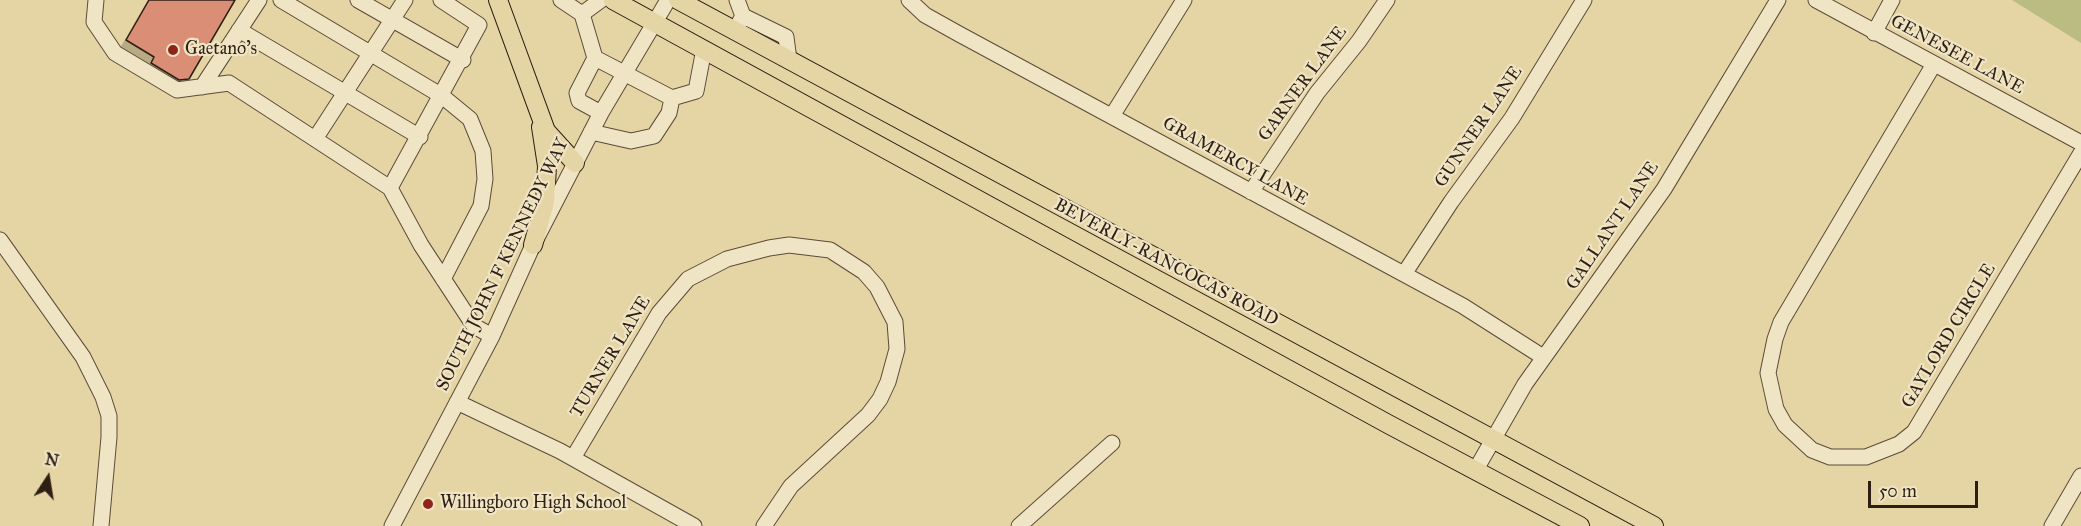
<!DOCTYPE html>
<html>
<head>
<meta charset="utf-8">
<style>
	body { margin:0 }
	#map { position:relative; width:2081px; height:526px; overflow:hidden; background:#e6d5a4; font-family:"IM FELL Great Primer",serif }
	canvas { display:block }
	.north { position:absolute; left:18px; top:448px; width:60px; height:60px; -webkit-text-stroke:4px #efe4c4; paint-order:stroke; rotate:12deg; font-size:16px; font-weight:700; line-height:24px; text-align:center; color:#2d1f14 }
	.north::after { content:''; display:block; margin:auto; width:21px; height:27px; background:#2d1f14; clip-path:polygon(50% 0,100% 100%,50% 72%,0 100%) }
	.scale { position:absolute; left:1868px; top:481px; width:110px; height:27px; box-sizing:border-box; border:3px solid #2d1f14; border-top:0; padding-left:8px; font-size:18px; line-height:21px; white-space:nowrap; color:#2d1f14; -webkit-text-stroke:4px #efe4c4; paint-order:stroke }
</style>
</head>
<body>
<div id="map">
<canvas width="2081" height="526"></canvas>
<div class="north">N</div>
<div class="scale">50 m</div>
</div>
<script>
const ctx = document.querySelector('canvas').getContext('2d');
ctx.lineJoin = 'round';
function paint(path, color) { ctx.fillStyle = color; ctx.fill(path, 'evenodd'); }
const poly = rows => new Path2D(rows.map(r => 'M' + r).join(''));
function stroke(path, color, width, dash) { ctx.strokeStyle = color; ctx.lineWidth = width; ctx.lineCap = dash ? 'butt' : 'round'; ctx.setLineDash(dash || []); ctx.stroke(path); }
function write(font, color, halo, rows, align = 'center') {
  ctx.font = font + ' "IM FELL Great Primer",serif'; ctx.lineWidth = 4.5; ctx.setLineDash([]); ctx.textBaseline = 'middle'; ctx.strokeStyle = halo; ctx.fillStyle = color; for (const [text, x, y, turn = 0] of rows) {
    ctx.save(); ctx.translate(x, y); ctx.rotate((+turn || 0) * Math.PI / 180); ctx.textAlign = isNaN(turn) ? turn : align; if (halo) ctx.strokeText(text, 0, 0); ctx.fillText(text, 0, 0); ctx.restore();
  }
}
const green = poly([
	[2012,0,2081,0,2081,43]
]);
const shadow = poly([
	[148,0,233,0,188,78,180,85,120,48]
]);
const building = poly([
	[149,0,235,0,189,79,179,80,151,63,154,57,126,40,149,0]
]);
const minor = poly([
	[96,0,94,22,115,53,177,90,229,83,390,188,421,245,474,326,492,336],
	[281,0,442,96,470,119,483,151,485,179,481,206,443,279],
	[358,0,463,60],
	[561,0,582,14,595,58],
	[737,0,743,16,738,25],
	[909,0,925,15,959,34,1463,306,1543,357],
	[1816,0,2081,143],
	[582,14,601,0],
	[743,16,786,37,789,60],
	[239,30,420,137],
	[1874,33,1892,0],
	[1934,64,1781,322,1775,339,1768,373,1776,409,1785,425,1812,450,1830,457,1866,457,1899,444,1914,432,2081,153],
	[202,87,259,0],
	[672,98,696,91,704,49],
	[1112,116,1184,0],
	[591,132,631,141,654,136,669,113,672,98,595,58,577,93,579,101,601,113],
	[315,139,405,0],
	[390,188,479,25,441,0],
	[1251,192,1317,93,1359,41,1387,0],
	[0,240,83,357,103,397,109,416,109,437,101,526],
	[1404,274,1451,202,1512,118,1584,0],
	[457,402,560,451,694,526],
	[573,458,659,313,688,279,727,259,769,248,789,245,830,250,864,272,877,287,895,322,897,349,888,382,880,399,868,415,791,486,764,526],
	[1475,471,1525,384,1664,189,1778,0],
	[392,526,492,336,533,245,601,113,668,0],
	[1019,526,1112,443],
	[2052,526,2081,476]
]);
const major = poly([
	[498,0,546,131,575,163],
	[613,0,1388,424,1580,526],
	[678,0,1654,526],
	[533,245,545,202,547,166,541,127]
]);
const markers = [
	[173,50,6,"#8f2418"],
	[428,504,6,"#8f2418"]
];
const poiNames = [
	["Gaetano's",185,50],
	["Willingboro High School",440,504]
];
const streetNames = [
	["GENESEE LANE",1957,55,28],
	["GARNER LANE",1303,84,-54],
	["GUNNER LANE",1479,127,-56],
	["GRAMERCY LANE",1235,162,29],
	["GALLANT LANE",1613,226,-56],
	["BEVERLY-RANCOCAS ROAD",1166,263,28],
	["SOUTH JOHN F KENNEDY WAY",503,265,-64],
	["GAYLORD CIRCLE",1949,336,-59],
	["TURNER LANE",611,357,-59]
];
paint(green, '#bbbc81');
paint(shadow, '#0003');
paint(building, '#d98e75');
stroke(building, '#2d1f14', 1.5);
stroke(minor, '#5b4c38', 17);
stroke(major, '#2d1f14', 20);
stroke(minor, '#efe4c4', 15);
stroke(major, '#e6d5a4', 18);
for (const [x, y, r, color] of markers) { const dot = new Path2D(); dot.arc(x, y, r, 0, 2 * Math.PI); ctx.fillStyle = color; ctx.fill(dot); stroke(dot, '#efe4c4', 2); }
write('18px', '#2d1f14', '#efe4c4', poiNames, 'left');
write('18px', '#2d1f14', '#efe4c4', streetNames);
</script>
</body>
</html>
